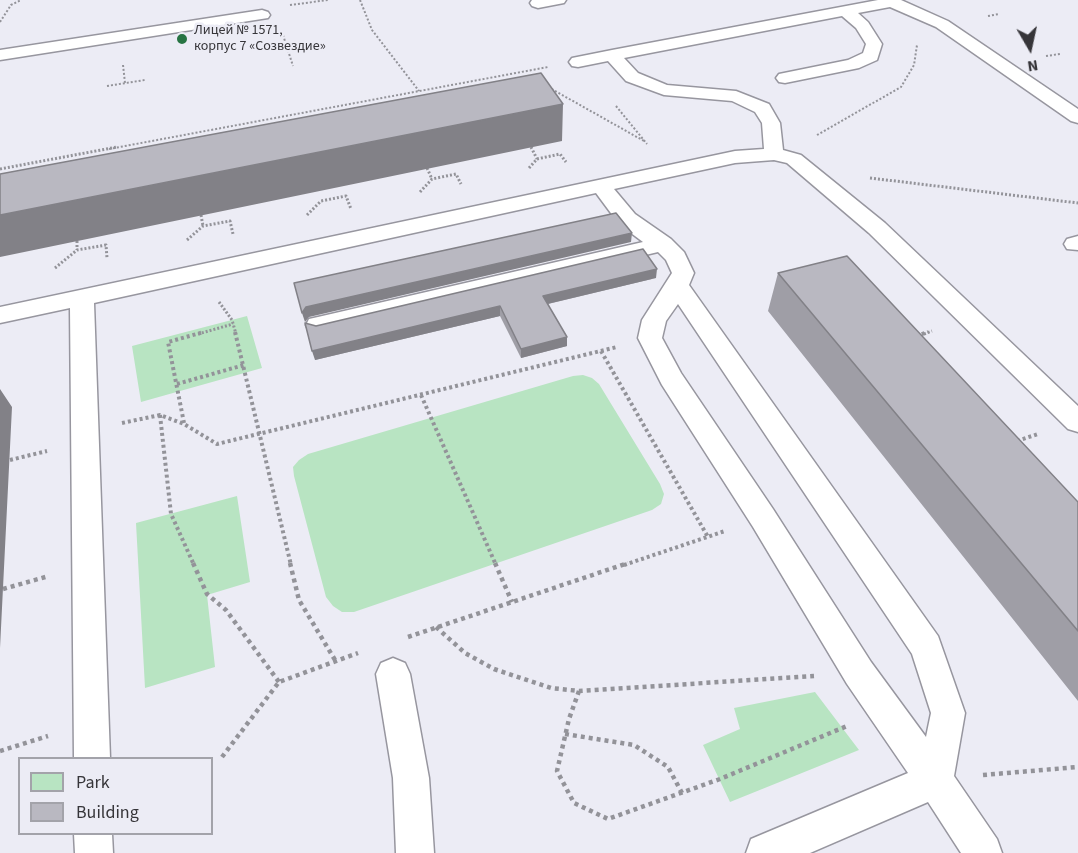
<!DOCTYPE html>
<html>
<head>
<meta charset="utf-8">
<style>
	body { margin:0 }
	#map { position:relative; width:1078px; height:853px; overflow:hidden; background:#ececf5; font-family:"Source Sans 3",sans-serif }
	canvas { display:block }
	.legend { position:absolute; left:18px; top:757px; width:195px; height:78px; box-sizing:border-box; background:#ececf5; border:2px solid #a3a3aa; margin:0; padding:8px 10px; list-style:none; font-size:18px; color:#363539 }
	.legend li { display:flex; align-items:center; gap:12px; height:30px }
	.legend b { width:30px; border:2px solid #a3a3aa }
	.north { position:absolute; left:1000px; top:18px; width:60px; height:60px; -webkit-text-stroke:4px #ececf5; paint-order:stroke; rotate:171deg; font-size:16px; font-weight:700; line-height:24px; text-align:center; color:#363539 }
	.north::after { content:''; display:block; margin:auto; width:21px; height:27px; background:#363539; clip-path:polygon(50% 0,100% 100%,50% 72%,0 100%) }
</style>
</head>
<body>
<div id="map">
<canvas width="1078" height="853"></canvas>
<ul class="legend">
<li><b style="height:16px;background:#b8e4c2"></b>Park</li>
<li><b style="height:16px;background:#b9b8c1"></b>Building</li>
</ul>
<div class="north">N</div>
</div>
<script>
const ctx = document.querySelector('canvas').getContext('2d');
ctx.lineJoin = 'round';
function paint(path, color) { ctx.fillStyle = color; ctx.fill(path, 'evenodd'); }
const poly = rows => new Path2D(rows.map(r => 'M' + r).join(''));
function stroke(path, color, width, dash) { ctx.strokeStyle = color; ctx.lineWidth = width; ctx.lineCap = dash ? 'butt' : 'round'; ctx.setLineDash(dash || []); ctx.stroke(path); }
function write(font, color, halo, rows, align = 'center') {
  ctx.font = font + ' "Source Sans 3",sans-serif'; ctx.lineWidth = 5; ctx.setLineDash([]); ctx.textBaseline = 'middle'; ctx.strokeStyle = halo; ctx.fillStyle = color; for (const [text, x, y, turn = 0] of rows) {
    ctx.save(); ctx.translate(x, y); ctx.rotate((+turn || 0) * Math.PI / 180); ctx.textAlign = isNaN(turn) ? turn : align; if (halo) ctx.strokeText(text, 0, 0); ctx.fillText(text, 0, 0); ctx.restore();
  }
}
const green = poly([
	[247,316,262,368,141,402,132,346],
	[583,375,592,378,599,384,660,484,664,494,661,504,652,510,354,612,342,612,333,606,326,597,294,476,293,467,299,460,308,454,573,376],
	[237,496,250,582,207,595,215,667,145,688,136,523],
	[815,692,859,750,730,802,703,745,740,729,734,708]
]);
const pathFar3 = poly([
	[360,0,372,30,419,91],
	[290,5,328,0],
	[988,16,999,14],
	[0,22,11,5,21,0],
	[283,35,293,66],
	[1046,56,1060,54],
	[123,65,125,83],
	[107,86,145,80],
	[548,87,644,141],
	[616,106,647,144],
	[817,135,901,87,914,65,917,45],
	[109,149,548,67]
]);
const pathFar2 = poly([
	[531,147,537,159],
	[427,168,432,179],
	[529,168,537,159,560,154,566,162],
	[0,169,117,147],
	[870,178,1078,203],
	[420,192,432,179,456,174,461,184],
	[201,215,203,226],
	[307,215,321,201,346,196,351,209],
	[187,240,203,226,230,221,233,234],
	[77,241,77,250],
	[55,268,77,250,106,245,107,258],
	[219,302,232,320,236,334],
	[198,334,233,324],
	[924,334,932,331]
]);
const pathFar1 = poly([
	[235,332,291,565],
	[916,336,928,332],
	[601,351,708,537],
	[177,384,244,365],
	[421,395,496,565],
	[160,415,171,514,194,565],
	[122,423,160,415,184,424,217,444,617,347],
	[184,423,168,342,204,332],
	[1017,441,1038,434],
	[10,460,47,451],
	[624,565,725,531]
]);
const path = poly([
	[193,563,207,594,226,610,279,682],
	[290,563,299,600,335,660],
	[495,563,512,602],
	[3,589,49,576],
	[436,627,465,653,494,669,551,688,579,691,814,676],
	[408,637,628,563],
	[579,691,569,719,557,771,574,803,608,819,720,779,847,726],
	[565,734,634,745,668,767,682,793],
	[0,751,48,736],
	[222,757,279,682,358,653],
	[983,775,1078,767]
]);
const service = poly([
	[532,0,566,0,564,3,538,8,532,6,530,3,532,0],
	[878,0,901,0,948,21,1078,109,1078,123,1071,121,936,27,890,7,858,13,868,22,882,44,877,60,859,68,785,83,779,82,776,78,779,74,848,60,863,53,866,44,856,28,842,16,624,58,638,73,667,85,736,91,769,104,780,123,783,150,801,155,885,223,1078,406,1078,432,1068,429,869,233,787,163,774,160,735,163,614,189,635,214,671,239,684,252,694,273,689,285,938,636,965,713,954,776,997,839,1002,853,961,853,928,802,810,853,746,853,751,839,908,773,847,684,753,527,662,385,638,338,642,320,672,273,666,260,658,252,318,333,309,331,306,325,309,319,318,317,643,242,619,224,596,193,94,303,110,758,74,758,70,308,0,323,0,307,735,151,764,149,762,123,755,112,732,101,664,95,626,81,608,61,578,67,572,66,569,62,572,58,612,50,878,0],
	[678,304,912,654,931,713,926,737,871,662,773,509,681,373,662,338,666,321,678,304],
	[262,10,268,12,270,15,268,18,0,60,0,50,262,10],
	[1078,236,1078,250,1067,249,1064,244,1067,239,1078,236],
	[393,658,405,663,410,674,429,778,434,853,396,853,393,778,376,674,381,663,393,658],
	[74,834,112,834,113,853,75,853,74,834]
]);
const wall = poly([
	[778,273,1078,502,1078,701,768,311],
	[656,278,548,304,567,346,521,358,500,316,315,360,316,326]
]);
const shadedWall = poly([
	[563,104,562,141,0,257,0,215],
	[632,233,631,242,309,317,305,322,302,313,306,307],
	[657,269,656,278,543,305,543,296],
	[500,306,500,316,315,360,312,351],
	[567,337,567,346,521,358,521,349],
	[0,389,12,407,0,648]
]);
const building = poly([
	[541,73,563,104,0,215,0,174,541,73],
	[616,213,632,233,306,307,302,313,294,283,616,213],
	[643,249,657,269,543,296,567,337,521,349,500,306,312,351,305,323,316,326,643,249],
	[847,256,1078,502,1078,631,778,273,847,256]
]);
const markers = [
	[182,39,6,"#277443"]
];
const farPoinames = [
	["Лицей № 1571,",194,31],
	["корпус 7 «Созвездие»",194,47]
];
paint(green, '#b8e4c2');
stroke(service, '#97969f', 3);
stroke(pathFar3, '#939399', 2, [2, 2]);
stroke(pathFar2, '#939399', 3, [2, 2]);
stroke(pathFar1, '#939399', 4, [3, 3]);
stroke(path, '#939399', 4.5, [4, 4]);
paint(service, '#fff');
paint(wall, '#9f9ea6');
paint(shadedWall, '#828187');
paint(building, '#b9b8c1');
stroke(building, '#828187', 1.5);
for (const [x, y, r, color] of markers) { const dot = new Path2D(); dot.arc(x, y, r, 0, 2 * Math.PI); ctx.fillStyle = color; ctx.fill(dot); stroke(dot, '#ececf5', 2); }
write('14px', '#363539', '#ececf5', farPoinames, 'left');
</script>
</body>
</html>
